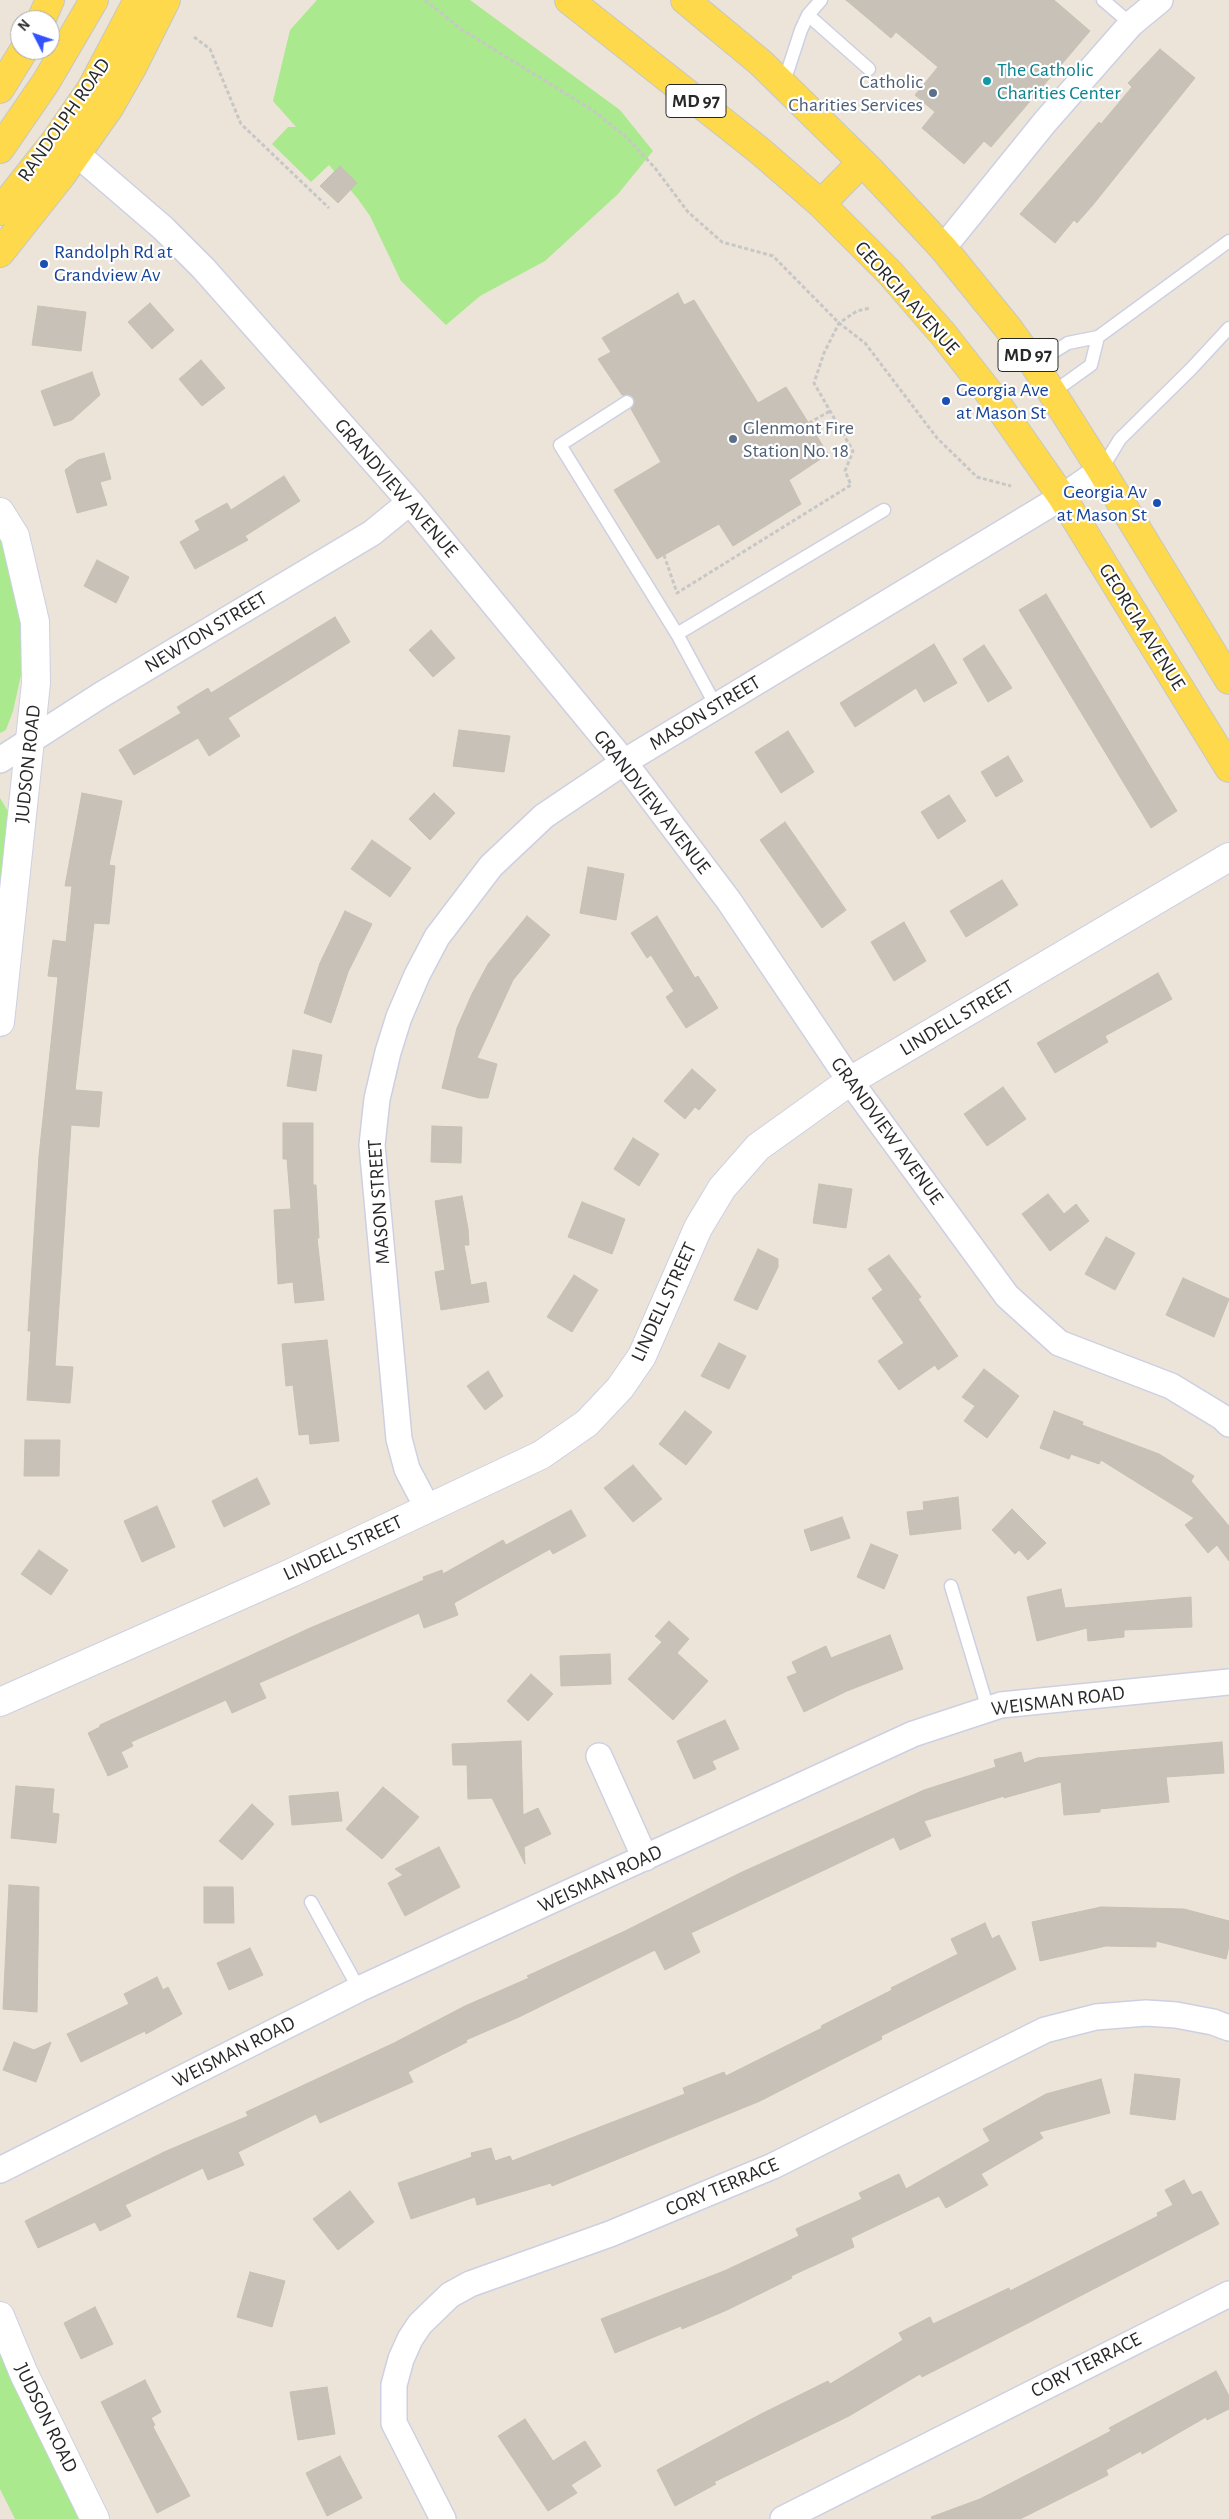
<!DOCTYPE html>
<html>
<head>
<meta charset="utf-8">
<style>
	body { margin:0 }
	#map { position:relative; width:1229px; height:2519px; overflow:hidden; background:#ece4d8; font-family:"Alegreya Sans",sans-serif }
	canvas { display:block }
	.north { position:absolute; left:10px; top:10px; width:50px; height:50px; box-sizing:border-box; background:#fff; border:1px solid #a9a9a9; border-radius:50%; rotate:311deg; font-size:14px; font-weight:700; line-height:20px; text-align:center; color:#282828 }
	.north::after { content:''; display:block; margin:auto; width:18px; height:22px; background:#3252ff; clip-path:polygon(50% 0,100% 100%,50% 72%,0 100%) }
</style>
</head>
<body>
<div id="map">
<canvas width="1229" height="2519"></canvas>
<div class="north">N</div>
</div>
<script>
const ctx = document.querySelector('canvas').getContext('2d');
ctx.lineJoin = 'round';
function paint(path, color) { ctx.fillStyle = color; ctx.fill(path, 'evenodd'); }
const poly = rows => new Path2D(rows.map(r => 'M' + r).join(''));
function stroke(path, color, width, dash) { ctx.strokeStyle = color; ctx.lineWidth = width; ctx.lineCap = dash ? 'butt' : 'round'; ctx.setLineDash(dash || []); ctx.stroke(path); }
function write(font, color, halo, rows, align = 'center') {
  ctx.font = font + ' "Alegreya Sans",sans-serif'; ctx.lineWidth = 4.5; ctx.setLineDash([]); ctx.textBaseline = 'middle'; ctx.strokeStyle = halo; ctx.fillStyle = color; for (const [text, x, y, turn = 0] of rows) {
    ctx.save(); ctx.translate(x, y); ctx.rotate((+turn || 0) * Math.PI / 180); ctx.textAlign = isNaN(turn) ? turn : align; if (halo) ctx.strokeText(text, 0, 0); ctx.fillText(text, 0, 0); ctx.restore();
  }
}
const green = poly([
	[317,0,470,0,620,110,653,151,618,194,545,261,480,296,446,325,401,281,370,216,358,199,329,165,311,182,272,144,288,127,296,127,273,101,290,30],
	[0,532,24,632,21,675,13,711,6,730,0,733],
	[0,798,9,813,0,910],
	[0,2342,84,2519,15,2519,0,2489]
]);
const building = poly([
	[846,0,1054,0,1090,31,991,147,984,141,964,164,922,128,935,112,915,95,938,67,896,32,891,38,846,0],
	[1160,49,1195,78,1092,206,1077,223,1074,220,1055,243,1020,214,1099,122,1101,124,1132,87,1128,83,1160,49],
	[340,166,357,183,338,203,320,186,340,166],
	[678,293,684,305,694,300,758,403,786,387,828,454,789,480,801,504,733,546,719,524,657,559,614,490,661,462,631,409,634,405,634,398,630,395,622,395,598,359,611,352,602,338,678,293],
	[150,303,174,330,152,349,128,322,150,303],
	[38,306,86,312,81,351,32,345,38,306],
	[201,360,225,388,202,406,179,379,201,360],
	[92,372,100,395,72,420,54,426,41,391,92,372],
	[104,453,111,479,100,482,107,505,77,513,65,470,78,460,104,453],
	[284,476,300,501,245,536,248,540,195,569,180,542,200,530,195,521,227,503,231,510,284,476],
	[97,560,129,577,116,603,84,586,97,560],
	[1046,594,1177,811,1151,828,1019,610,1046,594],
	[335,617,350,642,228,718,240,736,209,756,198,738,134,775,119,750,181,713,177,707,208,688,211,693,335,617],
	[431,630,455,658,433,677,409,650,431,630],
	[934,644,957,683,924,702,916,688,855,727,840,703,934,644],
	[984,645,1012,688,988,702,963,659,984,645],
	[459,730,510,736,504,772,453,766,459,730],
	[788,731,814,772,781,793,755,752,788,731],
	[1008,756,1023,781,996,797,981,772,1008,756],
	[82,793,122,801,109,865,115,866,109,924,94,923,75,1090,102,1092,99,1127,71,1125,55,1366,73,1367,70,1403,27,1400,31,1331,28,1331,39,1156,58,977,48,976,53,940,66,942,72,886,65,886,82,793],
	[434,793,455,813,430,840,409,819,434,793],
	[949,795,966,821,938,839,921,812,949,795],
	[785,822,846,910,822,928,760,840,785,822],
	[372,840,411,868,390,897,351,869,372,840],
	[588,867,624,874,616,920,580,913,588,867],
	[1002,880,1018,905,966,937,950,911,1002,880],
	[345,911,372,924,348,972,331,1023,304,1013,320,963,345,911],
	[527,916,550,935,513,980,477,1058,497,1064,488,1098,479,1098,442,1088,457,1028,472,994,488,964,527,916],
	[657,916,695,978,698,976,718,1008,686,1028,666,997,674,991,651,955,647,958,631,933,657,916],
	[904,922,926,961,894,981,871,942,904,922],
	[1158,973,1172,999,1105,1036,1108,1042,1055,1073,1037,1043,1158,973],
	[293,1050,322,1055,316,1091,287,1086,293,1050],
	[692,1069,716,1090,699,1110,695,1107,685,1119,664,1101,692,1069],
	[1003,1087,1026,1119,987,1146,964,1114,1003,1087],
	[283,1123,313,1123,313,1185,316,1185,319,1238,317,1238,324,1300,295,1303,293,1282,278,1284,274,1210,291,1209,287,1159,283,1159,283,1123],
	[432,1126,462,1127,461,1163,431,1162,432,1126],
	[633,1138,659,1154,639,1186,614,1169,633,1138],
	[819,1184,852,1189,846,1228,813,1223,819,1184],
	[1048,1194,1064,1214,1076,1204,1089,1221,1050,1251,1022,1214,1048,1194],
	[462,1196,468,1229,469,1245,464,1245,471,1285,486,1282,489,1302,441,1310,435,1272,445,1270,435,1201,462,1196],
	[582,1202,625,1219,612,1254,568,1237,582,1202],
	[1106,1237,1135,1253,1115,1290,1085,1274,1106,1237],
	[758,1249,778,1259,778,1267,757,1310,734,1300,758,1249],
	[889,1255,921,1297,918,1299,958,1356,938,1370,935,1365,899,1390,878,1361,904,1343,872,1298,883,1290,868,1269,889,1255],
	[574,1275,598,1290,572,1332,547,1317,574,1275],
	[1183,1278,1229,1299,1214,1337,1166,1315,1183,1278],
	[327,1340,339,1441,310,1444,309,1434,299,1435,293,1385,286,1386,282,1344,327,1340],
	[719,1343,746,1356,729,1389,701,1376,719,1343],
	[984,1369,1019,1396,987,1438,964,1421,975,1406,962,1397,984,1369],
	[488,1371,503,1396,485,1410,467,1386,488,1371],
	[685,1411,712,1432,686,1465,659,1444,685,1411],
	[1054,1411,1083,1422,1082,1425,1159,1454,1194,1476,1191,1481,1229,1526,1229,1561,1217,1545,1208,1553,1185,1525,1194,1518,1101,1460,1099,1464,1071,1454,1069,1459,1040,1448,1054,1411],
	[25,1440,60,1440,59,1476,24,1476,25,1440],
	[633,1465,662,1499,633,1522,604,1488,633,1465],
	[257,1478,270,1504,224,1527,212,1501,257,1478],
	[958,1497,961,1529,910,1535,907,1512,924,1510,923,1502,958,1497],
	[157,1506,175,1547,142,1562,124,1521,157,1506],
	[1012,1509,1046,1543,1028,1560,1019,1550,1015,1554,992,1530,1012,1509],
	[571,1510,586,1536,553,1554,550,1549,454,1603,458,1615,424,1628,419,1613,259,1683,266,1698,232,1713,226,1700,131,1742,133,1746,121,1752,128,1767,108,1776,88,1733,100,1727,100,1725,310,1628,424,1580,423,1577,442,1570,443,1574,503,1540,506,1545,571,1510],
	[842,1517,850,1538,811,1551,804,1530,842,1517],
	[871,1544,898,1555,884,1589,857,1577,871,1544],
	[39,1550,68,1570,51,1595,21,1574,39,1550],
	[1061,1589,1065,1608,1191,1597,1192,1627,1124,1630,1124,1637,1088,1641,1087,1628,1037,1641,1027,1597,1061,1589],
	[669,1621,689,1639,677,1653,708,1681,673,1720,628,1679,662,1642,655,1636,669,1621],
	[890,1635,903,1669,847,1691,804,1712,787,1677,797,1673,792,1662,826,1646,831,1658,890,1635],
	[610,1654,611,1684,561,1686,560,1656,610,1654],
	[531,1674,553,1694,528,1721,507,1701,531,1674],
	[725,1720,739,1749,712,1761,716,1769,694,1779,677,1741,725,1720],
	[521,1741,523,1815,538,1808,551,1834,524,1847,525,1864,492,1798,468,1799,467,1765,453,1765,452,1744,521,1741],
	[1222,1742,1224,1773,1166,1777,1169,1802,1100,1809,1100,1812,1064,1815,1061,1782,1004,1798,1004,1796,924,1821,931,1836,900,1850,894,1837,691,1933,700,1952,665,1970,655,1950,519,2017,466,2040,467,2042,408,2072,413,2082,320,2123,316,2114,238,2152,244,2165,208,2180,203,2168,125,2205,131,2216,100,2231,95,2222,38,2248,25,2221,164,2152,248,2116,246,2112,394,2043,465,2006,529,1978,527,1976,625,1931,740,1873,924,1790,996,1767,994,1760,1021,1752,1024,1763,1037,1758,1222,1742],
	[16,1786,54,1789,52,1813,59,1814,56,1843,11,1838,16,1786],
	[383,1787,419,1817,382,1859,346,1829,383,1787],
	[338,1792,342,1821,292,1825,289,1796,338,1792],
	[252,1804,274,1824,242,1860,219,1841,252,1804],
	[439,1847,460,1887,405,1916,388,1883,403,1875,395,1869,439,1847],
	[9,1885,39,1887,37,2012,3,2009,9,1885],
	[204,1887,233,1887,234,1923,204,1923,204,1887],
	[1101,1907,1184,1909,1229,1921,1229,1946,1226,1959,1156,1941,1156,1947,1106,1946,1040,1961,1032,1922,1101,1907],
	[985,1923,992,1939,999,1935,1016,1969,881,2036,882,2039,760,2101,552,2186,551,2183,477,2205,475,2197,411,2219,398,2183,472,2157,471,2153,491,2148,495,2161,510,2156,512,2161,685,2094,683,2088,724,2072,726,2076,822,2028,821,2026,892,1990,891,1988,958,1954,951,1939,985,1923],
	[250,1948,263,1975,229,1990,217,1963,250,1948],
	[157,1977,163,1990,168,1987,182,2014,146,2034,145,2031,81,2062,67,2034,129,2004,124,1994,157,1977],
	[14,2042,34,2050,51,2042,36,2082,3,2070,14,2042],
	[1135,2074,1180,2079,1175,2120,1130,2114,1135,2074],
	[1101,2079,1110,2113,1039,2132,1043,2138,981,2174,988,2185,946,2208,939,2196,851,2238,854,2247,791,2276,792,2278,727,2310,682,2329,681,2326,615,2353,601,2319,724,2271,799,2236,796,2229,862,2199,859,2193,899,2174,906,2189,990,2141,983,2129,1046,2094,1101,2079],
	[1184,2180,1192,2195,1201,2191,1219,2224,1026,2324,922,2377,920,2374,849,2416,714,2482,716,2484,675,2506,657,2470,761,2414,828,2381,830,2384,903,2340,899,2333,930,2317,933,2324,1009,2288,1010,2291,1158,2216,1157,2213,1173,2205,1165,2190,1184,2180],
	[350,2191,374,2222,338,2250,313,2219,350,2191],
	[250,2272,285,2281,272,2327,237,2317,250,2272],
	[95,2307,113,2344,81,2359,64,2323,95,2307],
	[1216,2371,1229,2396,1229,2409,1207,2420,1206,2417,1142,2454,1141,2451,1106,2470,1108,2475,1020,2519,932,2519,931,2517,980,2499,1050,2463,1111,2431,1109,2428,1216,2371],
	[145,2380,161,2412,151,2418,155,2425,153,2427,190,2496,157,2513,101,2402,145,2380],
	[327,2387,335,2434,298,2440,290,2392,327,2387],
	[525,2419,553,2461,585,2441,601,2466,571,2485,577,2493,548,2511,498,2436,525,2419],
	[340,2456,362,2498,327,2516,306,2473,340,2456]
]);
const path = poly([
	[425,0,461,29,594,111,627,138,655,168,688,212,722,242,773,256,839,323,865,343,937,438,977,477,1011,486],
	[194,37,210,49,241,124,329,208],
	[809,423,830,411],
	[664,555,677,593,851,485,845,471,853,451,814,383,824,353,839,323,857,311,870,308]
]);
const lane = poly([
	[1103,0,1131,24],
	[808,15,869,69],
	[783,85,801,30,808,15,821,0],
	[1034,364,1068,343,1098,337,1229,241],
	[1052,393,1091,365,1098,337],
	[627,402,560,445,677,634],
	[1101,470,1120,439,1191,369,1229,328],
	[716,706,677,634,884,510],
	[951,1586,988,1709],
	[311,1902,359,1989]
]);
const street = poly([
	[77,154,163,228,204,269,410,502,624,762,729,901,850,1081,1007,1296,1059,1343,1171,1386,1222,1417,1229,1424],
	[943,248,1045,122,1131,24,1160,0],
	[0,760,101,695,372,533,410,502],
	[428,1509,407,1469,399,1439,372,1145,377,1099,388,1052,399,1017,417,975,437,937,491,866,544,816,624,762,1062,497,1101,470],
	[599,1756,645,1858],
	[0,2170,359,1989,913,1734,1001,1705,1229,1682],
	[443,2519,394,2423,394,2385,401,2359,410,2339,420,2324,450,2295,470,2284,610,2234,773,2166,1045,2030,1096,2017,1146,2013,1176,2015,1213,2022,1229,2028],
	[783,2519,1229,2294]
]);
const secondary = poly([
	[0,512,15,536,35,622,36,683,0,1022],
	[0,1702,291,1573,541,1455,587,1423,620,1388,642,1356,698,1228,722,1188,758,1147,850,1081,1229,857],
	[0,2316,24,2374,95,2519]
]);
const primary = poly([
	[569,0,760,151,821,204,890,273,943,334,990,394,1062,497,1229,768],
	[685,0,761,63,870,170,943,248,1008,328,1034,364,1101,470,1229,680],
	[41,20,50,0],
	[0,89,24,50],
	[0,149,46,82,94,0],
	[821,204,861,163],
	[0,211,56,140,91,89,138,0],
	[0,253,61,176,109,108,133,66,166,0]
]);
const markers = [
	[987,81,5,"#0f9aa8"],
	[933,93,5,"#5c6f8a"],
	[44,264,5,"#1a4fb4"],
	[946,401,5,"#1a4fb4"],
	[733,439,5,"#5c6f8a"],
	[1157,503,5,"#1a4fb4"]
];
const shields = [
	[696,101,60],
	[1028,355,60]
];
const shieldNames = [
	["MD 97",696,101],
	["MD 97",1028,355]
];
const cultureNames = [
	["The Catholic",997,70],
	["Charities Center",997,93]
];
const serviceNames = [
	["Catholic",923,82],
	["Charities Services",923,105],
	["Glenmont Fire",743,428,"left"],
	["Station No. 18",743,451,"left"]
];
const streetNames = [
	["RANDOLPH ROAD",64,120,-55],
	["GEORGIA AVENUE",907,298,48],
	["GRANDVIEW AVENUE",396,488,49],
	["GEORGIA AVENUE",1142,627,58],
	["NEWTON STREET",206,632,-31],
	["MASON STREET",705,713,-31],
	["JUDSON ROAD",28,764,-84],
	["GRANDVIEW AVENUE",652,802,52],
	["LINDELL STREET",957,1018,-31],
	["GRANDVIEW AVENUE",887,1131,54],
	["MASON STREET",379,1202,-94],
	["LINDELL STREET",664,1302,-65],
	["LINDELL STREET",343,1548,-25],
	["WEISMAN ROAD",1058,1701,-7],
	["WEISMAN ROAD",600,1879,-25],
	["WEISMAN ROAD",234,2052,-27],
	["CORY TERRACE",722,2187,-23],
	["CORY TERRACE",1086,2365,-27],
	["JUDSON ROAD",46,2418,64]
];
const transitNames = [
	["Randolph Rd at",54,252],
	["Grandview Av",54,275],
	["Georgia Ave",956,390],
	["at Mason St",956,413],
	["Georgia Av",1147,492,"right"],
	["at Mason St",1147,515,"right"]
];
paint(green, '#aae98e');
paint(building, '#c7c1b8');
stroke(building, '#c7c0b1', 1);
stroke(lane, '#cdd0e3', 15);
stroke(street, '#cdd0e3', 28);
stroke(secondary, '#cdd0e3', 30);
stroke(primary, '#c7c7c7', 30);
stroke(path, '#c7c7c7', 3, [4, 2.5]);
stroke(lane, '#fff', 12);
stroke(street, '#fff', 25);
stroke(secondary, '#fff', 28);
stroke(primary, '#fdd94b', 28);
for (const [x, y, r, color] of markers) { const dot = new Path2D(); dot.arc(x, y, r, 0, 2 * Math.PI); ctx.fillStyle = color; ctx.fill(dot); stroke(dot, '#fff', 2); }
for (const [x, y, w] of shields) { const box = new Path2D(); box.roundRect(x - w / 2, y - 16.5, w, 33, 4); ctx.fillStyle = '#fff'; ctx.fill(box); stroke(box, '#282828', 1); }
write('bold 19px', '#282828', null, shieldNames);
write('20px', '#0d838f', '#fff', cultureNames, 'left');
write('20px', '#4e5e75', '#fff', serviceNames, 'right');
write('20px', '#282828', '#fff', streetNames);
write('20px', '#164399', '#fff', transitNames, 'left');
</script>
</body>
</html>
